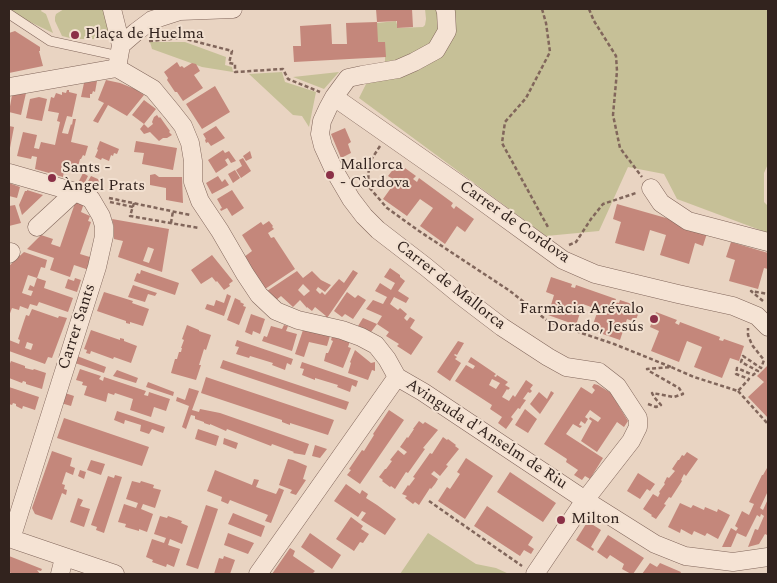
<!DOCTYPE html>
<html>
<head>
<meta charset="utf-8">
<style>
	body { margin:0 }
	#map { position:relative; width:777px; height:583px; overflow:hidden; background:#e9d4c2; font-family:Spectral,serif }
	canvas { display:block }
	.frame { position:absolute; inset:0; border:10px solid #32231e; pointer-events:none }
</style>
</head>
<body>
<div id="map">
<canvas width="777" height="583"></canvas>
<div class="frame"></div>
</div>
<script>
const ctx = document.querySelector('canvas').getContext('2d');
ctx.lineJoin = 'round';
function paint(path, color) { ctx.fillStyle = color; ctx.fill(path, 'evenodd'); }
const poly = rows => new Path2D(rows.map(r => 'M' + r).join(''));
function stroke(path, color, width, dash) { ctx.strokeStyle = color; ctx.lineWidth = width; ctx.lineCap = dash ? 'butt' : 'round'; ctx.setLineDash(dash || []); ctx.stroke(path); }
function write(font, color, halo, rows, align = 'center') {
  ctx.font = font + ' Spectral,serif'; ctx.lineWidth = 4; ctx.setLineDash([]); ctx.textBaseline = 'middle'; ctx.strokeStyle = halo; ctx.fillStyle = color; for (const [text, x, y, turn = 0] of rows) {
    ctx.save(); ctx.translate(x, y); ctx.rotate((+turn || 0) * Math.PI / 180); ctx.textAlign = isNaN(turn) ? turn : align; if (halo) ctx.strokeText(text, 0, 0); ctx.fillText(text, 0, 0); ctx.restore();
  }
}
const green = poly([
	[9,9,42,9,41,11,46,14,53,33,28,21],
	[64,9,105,9,110,28,108,34,98,39,74,39,62,36,55,21,55,17,56,14],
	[425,9,440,9,439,41,405,58,385,62,385,42,377,42,377,23,396,21,398,28,423,27,425,25,426,19],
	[454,9,768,9,768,164,764,173,764,202,768,206,768,233,677,199,664,174,628,167,599,231,546,236,359,98,366,84,421,69,438,54,456,25],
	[150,42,185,42,226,57,225,65,232,67,233,72,202,67,152,49],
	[282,72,285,82,316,92,309,127,302,116,293,115,249,74],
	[339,72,324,89,293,77],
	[428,533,476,564,496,568,509,574,400,574]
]);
const building = poly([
	[376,9,412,9,413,27,397,28,397,21,377,22],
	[377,22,378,42,385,42,386,57,294,62,293,46,301,46,300,26,331,24,332,44,347,44,346,23],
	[15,31,40,47,40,51,39,51,43,66,9,73,9,33],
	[177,62,180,67,182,66,184,68,192,63,196,64,200,71,194,75,203,88,183,101,177,92,175,92,167,80,168,78,164,72],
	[106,80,120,83,135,89,144,95,127,116,108,105,98,123,93,121,104,103,98,100],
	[97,81,95,92,93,91,92,94,90,94,90,98,81,97,84,83],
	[215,86,230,112,202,129,186,104],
	[67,90,69,90,69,92,77,94,72,117,67,116,62,133,68,134,71,124,72,125,73,119,76,119,71,142,88,146,85,156,83,155,81,159,80,159,77,170,74,169,73,173,64,171,63,177,35,169,37,157,32,156,31,159,17,156,23,132,37,135,34,148,39,149,41,142,55,145,60,122,57,121,59,113,48,111,51,97,54,98,56,93,62,95,62,92,66,93],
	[26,93,21,115,9,112,12,95],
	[39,97,47,99,42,121,26,118,30,99],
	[144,100,156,109,144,124,148,128,153,124,152,122,154,117,157,115,159,118,160,117,170,131,169,132,172,135,167,138,163,138,159,141,150,132,144,134,140,129,144,124,132,115],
	[9,126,14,127,10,148,9,148],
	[216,126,225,138,211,146,208,142,206,143,205,140,206,139,203,134],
	[345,128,351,142,348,144,351,153,341,158,331,134],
	[100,141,119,149,117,154,114,153,113,156,111,155,109,161,102,158,101,160,95,157,98,150,97,149],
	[136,141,177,148,173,170,142,164,144,153,134,152],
	[223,150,225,153,229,151,236,161,231,163,228,158,225,160,228,165,216,173,208,160],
	[250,151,252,158,246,161,243,156],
	[243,158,251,171,241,178,236,170,242,166,239,160],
	[398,163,416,176,413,179,417,182,419,178,453,203,451,206,454,209,456,206,474,219,465,232,457,226,445,244,420,226,433,208,420,199,407,216,383,199,396,181,388,176],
	[235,170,240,178,233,183,228,174],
	[83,173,88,176,84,184,79,181],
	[155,174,159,177,182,177,183,203,166,200,166,188,150,185,150,175],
	[91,176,100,180,92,189,86,185],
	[218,176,222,182,225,179,229,185,212,194,206,183],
	[9,183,20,187,17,198,9,196],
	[27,190,43,195,22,215,19,205,25,191,27,191],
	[232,190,244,208,232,216,227,208,221,211,220,209,222,208,217,199],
	[75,202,81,202,86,206,83,206,81,212,90,216,88,221,91,222,80,254,93,258,89,270,74,265,70,277,50,270,54,258,27,249,41,235,53,239,51,244,60,247,74,206,71,206],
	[617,204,708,230,703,246,695,243,689,264,660,255,666,235,650,230,644,251,615,243,621,222,613,219],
	[15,205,21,223,9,226,9,211,10,210,9,206],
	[112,219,169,229,162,272,118,257,123,241,114,239,114,227],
	[148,247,154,249,149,263,143,261],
	[269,221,273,226,272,227,274,229,268,233,271,238,274,237,295,269,265,289,244,257,252,251,242,235,261,222,263,225],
	[731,242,768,253,768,269,764,268,758,289,729,281,735,260,726,257],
	[24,252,47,260,45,268,41,267,37,278,28,275,22,293,31,296,33,291,28,290,30,285,34,287,37,278,46,281,44,288,73,298,68,312,39,302,37,306,30,304,28,309,20,306,19,310,12,308,9,316,9,266],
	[212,255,233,281,229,284,230,286,224,290,217,281,216,282,212,277,201,284,191,270],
	[390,268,400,275,400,277,405,281,398,291,409,298,406,303,394,297,390,304,398,310,400,308,407,314,404,318,407,321,410,317,415,320,410,328,423,337,411,355,397,346,399,344,386,336,389,332,377,324,371,332,358,326,363,318,377,324,382,316,366,309,373,300,383,304,387,297,375,291,380,283,391,290,395,283,384,277],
	[141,270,179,283,175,295,134,281,137,273,140,274],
	[353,270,358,273,327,318,325,318,326,316,315,307,312,311,307,307,307,308,300,300,293,307,281,296,275,301,267,291,297,271,303,278,312,271,321,280,331,285,325,292,318,287,316,290,320,294,322,292,325,295,339,279,344,283],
	[303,284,310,291,304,296,298,290],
	[551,277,572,284,571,287,575,288,576,285,616,299,615,302,619,303,620,300,641,307,635,322,627,319,620,340,591,330,598,310,591,307,583,304,576,325,548,315,554,295,546,292],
	[75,278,81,280,77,292,65,288,68,279,74,281],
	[133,285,157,293,155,296,148,294,145,302,128,297],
	[104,292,133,301,132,303,149,309,143,326,130,322,130,324,126,323,126,321,97,311],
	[347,292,355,298,358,295,366,300,353,319,345,314,342,317,334,311],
	[227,294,231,296,224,316,205,309,207,304,214,306,216,300,224,303],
	[235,298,241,301,240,302,244,304,243,306,246,307,239,325,227,320],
	[32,309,58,318,59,316,67,318,52,358,48,357,45,364,9,351,9,340,19,344,20,340,18,339,26,315,29,316],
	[27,342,33,344,31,350,25,348],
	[656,312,677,320,675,323,679,325,680,322,720,337,719,340,723,341,724,339,744,346,739,361,730,358,722,378,694,367,702,347,687,341,679,362,651,351,659,331,650,327],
	[251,314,265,319,260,334,253,331,252,335,245,332],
	[187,325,199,330,199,331,211,335,206,350,204,349,199,365,201,365,196,380,171,373,175,359,177,359,179,352,181,352,182,348,181,348,184,340,182,339],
	[284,325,288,326,286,331,297,334,292,351,262,341,264,336,267,337,271,326,282,329],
	[91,330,120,340,120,338,124,339,124,341,137,346,131,363,114,357,113,359,91,351,90,354,86,353,87,350,84,349],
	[303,330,330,336,327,346,309,342,304,357,295,354],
	[332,337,350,341,348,347,351,348,343,368,324,361,326,353,328,353,329,351,333,341,331,340],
	[237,340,293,359,291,365,287,363,285,370,272,365,273,363,250,356,249,358,236,354,239,347,235,346],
	[458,341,464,343,457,355,455,354,454,355,457,357,455,359,461,363,450,381,437,372],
	[355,350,371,363,375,362,375,371,372,370,368,380,348,373,351,363,350,362],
	[77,356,106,367,104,373,75,363],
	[471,357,496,374,494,376,496,377,497,375,508,382,505,385,510,388,508,390,507,389,502,397,509,401,513,395,515,397,526,380,533,385,530,389,532,391,530,393,528,392,523,399,526,400,521,407,520,409,518,408,511,417,513,419,506,429,498,423,502,417,490,409,492,405,455,381,466,365,473,369,475,366,468,362],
	[492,379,500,383,496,389,489,385],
	[223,360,349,402,346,410,220,368],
	[11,361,25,366,25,368,33,370,34,369,46,373,42,389,26,384,26,382,23,381,22,383,9,378,9,366],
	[302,362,358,381,356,387,352,385,350,392,337,387,338,385,315,378,315,380,302,375,304,369,300,368],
	[768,365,768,418,748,397,764,382,757,376],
	[80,369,101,376,99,379,103,381,104,377,146,391,144,395,148,396,149,392,170,399,166,411,154,407,151,417,130,410,133,399,115,393,114,395,108,393,106,402,84,395,87,386,82,385,83,382,76,380],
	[117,370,138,378,136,383,113,376],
	[206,377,334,420,328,435,290,423,290,425,282,422,282,420,201,393],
	[148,382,174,392,173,396,146,387],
	[594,384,598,385,611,393,628,421,624,427,617,422,597,452,581,441,592,421,589,419,590,417,598,422,601,418,590,410,585,417,588,419,585,424,581,421,579,425,582,426,580,428,573,424,566,434,603,458,590,479,585,476,582,480,574,475,578,470,566,462,567,459,544,444,581,387,592,394,595,390,592,387],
	[9,387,39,397,35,410,23,406,22,409,16,406,16,404,13,403,12,405,9,404],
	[189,388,199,391,192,410,199,412,200,409,220,413,309,444,305,455,293,453,294,452,272,444,271,446,227,429,226,431,210,424,210,425,204,423,204,422,195,419,195,416,191,415,186,429,182,427,189,406,176,401,177,397,185,400],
	[551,391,554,393,540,414,530,404,539,392,547,399],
	[65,393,74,396,71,406,61,403],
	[525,409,537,419,528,433,515,425],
	[389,410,404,420,360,484,347,475,351,470,349,469,362,450,364,451,374,435,373,434],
	[117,411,165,427,163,433,152,429,149,434,140,431,141,425,125,420,124,424,114,420],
	[64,418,149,447,142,466,57,438],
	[419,421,423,424,425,422,438,430,423,448,425,449,408,473,406,472,395,489,391,486,390,487,382,481,383,480,379,477,385,469,386,469,392,461,390,460,398,450,404,455,407,452,400,447,407,437,408,438,414,429,413,429],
	[198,429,219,436,216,446,195,439],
	[443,437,447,440,448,439,456,445,455,446,459,449,446,465,448,466,440,476,434,471,431,474,438,479,435,484,431,489,430,488,419,505,415,502,413,504,405,498,407,496,402,494,408,485,409,486,415,478,413,477,430,453,432,454],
	[224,438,238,443,236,449,223,444],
	[315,445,327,449,320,458,312,456],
	[52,451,72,458,70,466,75,468,73,475,66,472,62,484,65,485,64,489,67,490,66,495,62,493,52,520,35,514,32,508],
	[687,452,698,459,686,476,684,474,681,480,682,481,671,498,669,497,664,504,666,505,656,519,651,516,652,515,643,509,653,494,658,497,660,493,659,492,665,484,664,483,667,477,669,478,675,471,672,469,678,460,679,460,682,455,684,456],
	[466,458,493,476,465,519,438,501,447,487,450,489,460,474,457,472],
	[288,459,293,460,307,466,303,479,306,480,296,495,290,493,292,490,279,485],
	[91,460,105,464,101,475,87,470],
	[767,468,768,469,768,491,760,508,763,510,768,499,768,533,767,535,765,534,759,544,748,547,755,529,758,530,764,516,761,514,760,517,757,515,746,537,737,533,731,547,722,547,731,528,736,531,738,528,735,526,742,511,749,515,754,504,749,502,762,475,763,475],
	[80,470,86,472,84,479,78,476],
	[215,470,252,485,254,479,259,480,256,487,276,494,279,488,284,490,271,523,265,521,268,515,230,500,228,504,221,501,222,497,207,491],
	[510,472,556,503,543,522,497,492],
	[638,473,655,484,650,491,647,489,640,499,627,491],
	[115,475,122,477,104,533,96,530,97,527,91,525,108,476,114,478],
	[132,481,140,483,141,481,154,485,153,488,161,490,155,508,143,504,141,509,153,514,147,532,139,529,139,531,125,527,126,524,118,522,124,504,136,508,138,503,126,499],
	[346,484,360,494,362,490,368,494,366,498,377,505,396,519,385,535,361,520,366,513,362,511,358,517,334,501],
	[78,498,83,500,80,506,90,509,84,527,70,522],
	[680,503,691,508,693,505,704,510,705,507,717,512,718,509,730,515,718,539,707,533,705,536,694,531,692,535,681,529,680,533,668,527],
	[206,505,218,509,198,569,186,565],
	[487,506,533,537,528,545,534,549,531,554,524,550,520,556,474,526],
	[233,513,265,526,261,537,228,524],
	[160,516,167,518,168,516,182,521,181,523,188,526,182,544,170,539,168,545,180,549,174,567,167,564,166,567,152,562,153,560,146,557,152,539,164,543,166,538,154,534],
	[351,517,363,526,361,529,369,534,363,543,360,542,354,551,336,539],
	[592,520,590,523,601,530,591,547,594,549,593,551,576,540,586,524],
	[228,533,254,543,248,554,224,545],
	[310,533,341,555,332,569,301,547],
	[608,535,644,558,633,574,631,574,622,569,624,564,610,555,607,559,597,552],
	[290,548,295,551,293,556,315,571,312,574,272,574],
	[9,556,42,569,41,571,37,570,40,574,13,574,9,572],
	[224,556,235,560,230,574,214,574,219,558,223,559],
	[650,563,657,567,660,563,681,572,680,574,642,574]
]);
const path = poly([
	[542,9,546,23,550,52,526,98,505,122,502,143,549,229],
	[589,9,594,21,616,56,617,71,613,115,620,148,642,177],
	[149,41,182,38,232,51,229,63,235,64,235,72,283,69,288,79,320,92],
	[380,146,369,163,368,186,387,208,419,231,510,291,549,322,614,344,671,367],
	[109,198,190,215],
	[110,202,133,207],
	[134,203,130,216,199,228],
	[171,223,173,211],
	[569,245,576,242,591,219,603,204,636,193],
	[763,301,751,291,768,294],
	[738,391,768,424],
	[648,404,656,407,661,405,654,397,652,393,674,397,683,394,679,388,649,371,647,369,671,367,694,377,738,391,749,379,736,374,737,368,753,375,758,371,741,362,743,356,761,368,764,360,752,345,748,335,748,328],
	[429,501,522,566]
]);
const lane = poly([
	[9,14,50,41,119,56]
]);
const street = poly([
	[112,9,121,45],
	[445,9,446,12,447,31,436,50,414,62,398,69,362,75,348,78,334,97,328,108,322,121,320,134,323,146,334,170,351,199,364,216,378,230,426,267,460,295,502,327,548,357,566,367,599,372,617,386,638,418,638,427,631,441,585,500,535,574],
	[117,68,153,89,172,112,183,126,190,143,193,161,193,182,200,201,220,231,245,274,259,295,276,311,298,320,342,330,361,337,376,345,387,359,397,377],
	[117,68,121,45,136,32,152,20,180,11,233,9],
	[9,87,117,68],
	[334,97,460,185,563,260,595,274,678,294,733,306,757,316,768,327],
	[9,173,75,192,91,199,101,216,104,226,104,236,97,267,11,539],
	[651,188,661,203,688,221,768,242],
	[37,227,75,192],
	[9,254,11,252],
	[397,377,423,392,585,500,655,544,685,556,733,562,768,557],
	[9,538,115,574],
	[60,574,64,558],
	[258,574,397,377]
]);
const markers = [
	[75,35,5,"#8b3047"],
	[330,175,5,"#8b3047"],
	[52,178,5,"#8b3047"],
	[654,319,5,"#8b3047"],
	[561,520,5,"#8b3047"]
];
const poiNames = [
	["Plaça de Huelma",85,35],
	["Mallorca",340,166],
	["- Còrdova",340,184],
	["Sants -",62,169],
	["Àngel Prats",62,187],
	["Farmàcia Arévalo",644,310,"right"],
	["Dorado, Jesús",644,328,"right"],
	["Milton",571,520]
];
const streetNames = [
	["Carrer de Cordova",514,223,35],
	["Carrer de Mallorca",450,286,38],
	["Carrer Sants",78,327,-72],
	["Avinguda d'Anselm de Riu",486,435,33]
];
paint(green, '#c6c097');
paint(building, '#c4877b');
stroke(lane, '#81665b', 10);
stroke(street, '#81665b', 19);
stroke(path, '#81665b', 2.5, [4, 2.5]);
stroke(lane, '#f5e3d4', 9);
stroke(street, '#f5e3d4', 18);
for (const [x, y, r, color] of markers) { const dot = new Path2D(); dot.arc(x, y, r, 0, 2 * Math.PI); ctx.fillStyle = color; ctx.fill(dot); stroke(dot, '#f2e0d0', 2); }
write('16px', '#32231e', '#f2e0d0', poiNames, 'left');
write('16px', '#32231e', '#f2e0d0', streetNames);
</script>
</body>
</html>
